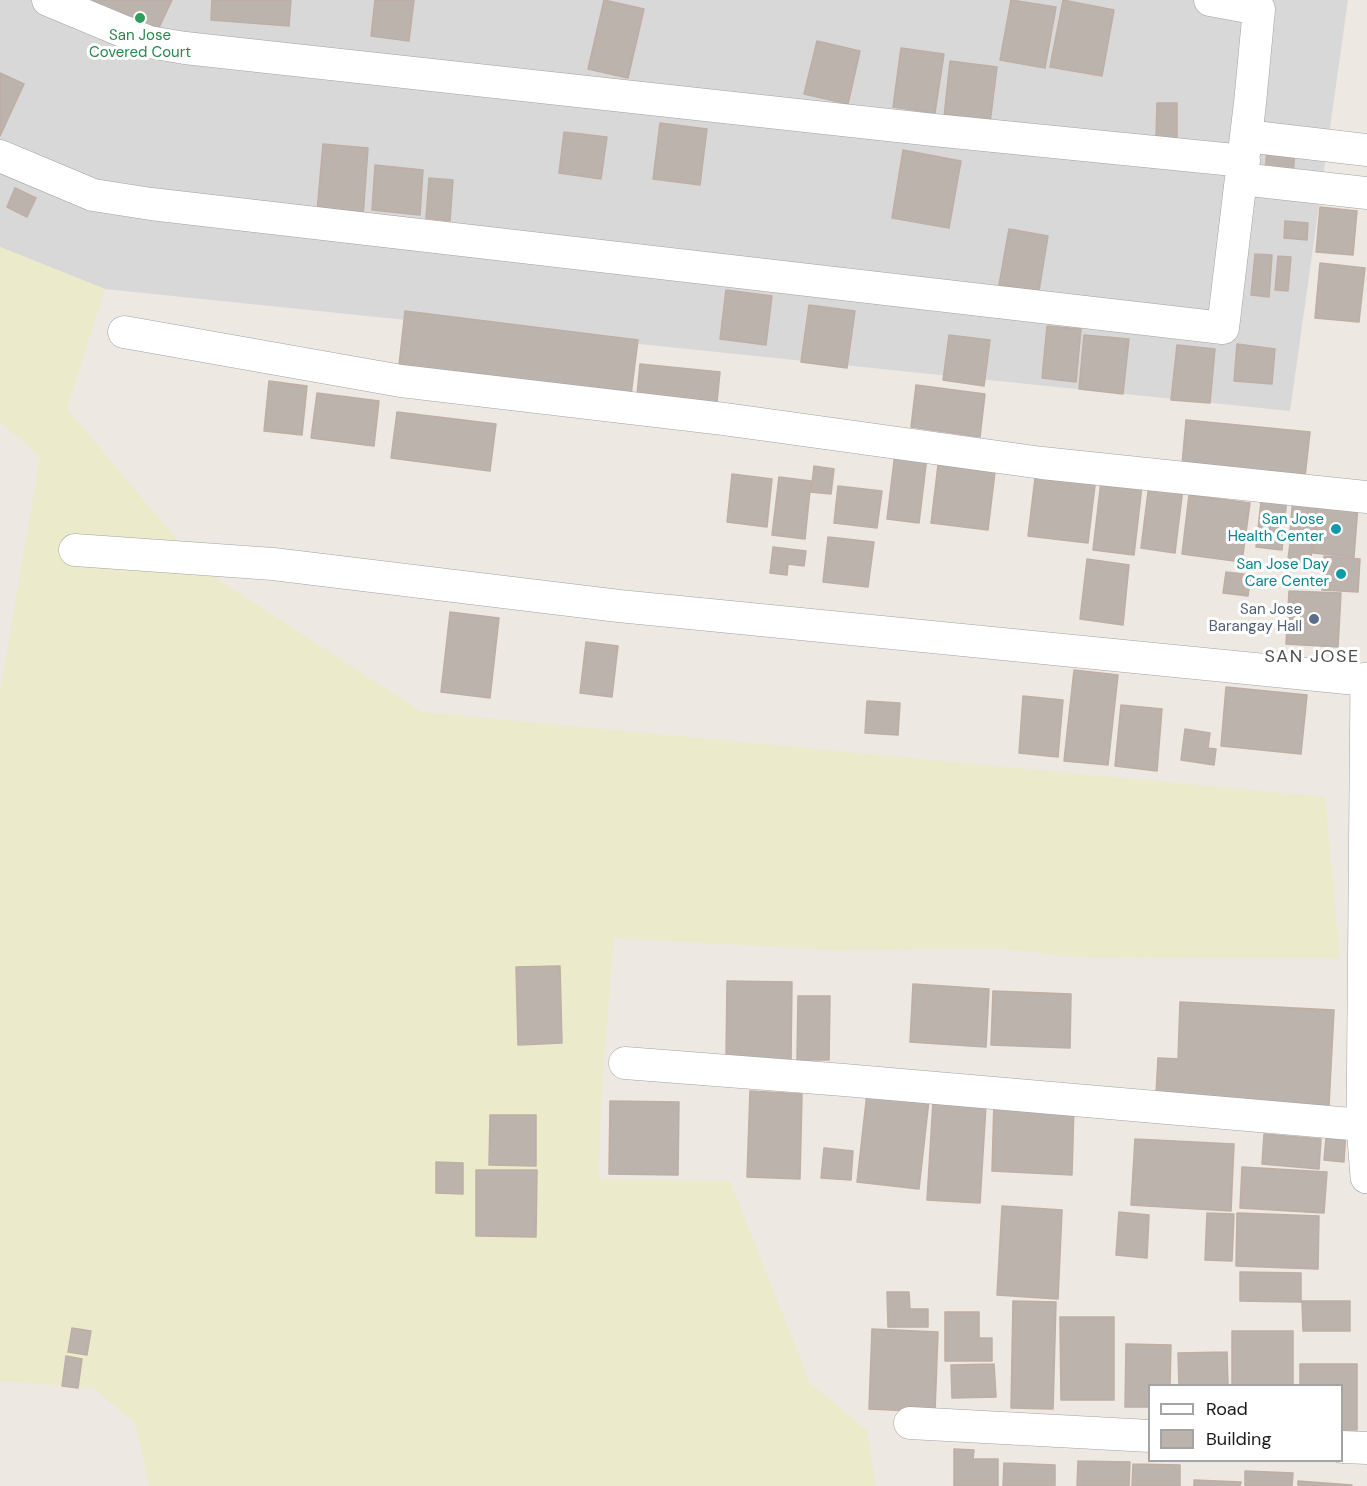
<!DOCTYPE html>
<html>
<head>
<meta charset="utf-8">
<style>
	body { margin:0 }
	#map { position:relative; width:1367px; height:1486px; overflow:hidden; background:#ede8e1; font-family:"DM Sans",sans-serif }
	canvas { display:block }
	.legend { position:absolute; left:1148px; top:1384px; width:195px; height:78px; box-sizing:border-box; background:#fff; border:2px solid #a4a4a4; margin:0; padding:8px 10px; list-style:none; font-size:18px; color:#1b1b1b }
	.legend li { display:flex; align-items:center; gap:12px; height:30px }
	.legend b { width:30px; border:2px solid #a4a4a4 }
</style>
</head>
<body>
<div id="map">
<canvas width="1367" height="1486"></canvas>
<ul class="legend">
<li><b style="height:8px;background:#fff"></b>Road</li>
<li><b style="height:16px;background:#bdb3ad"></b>Building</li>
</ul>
</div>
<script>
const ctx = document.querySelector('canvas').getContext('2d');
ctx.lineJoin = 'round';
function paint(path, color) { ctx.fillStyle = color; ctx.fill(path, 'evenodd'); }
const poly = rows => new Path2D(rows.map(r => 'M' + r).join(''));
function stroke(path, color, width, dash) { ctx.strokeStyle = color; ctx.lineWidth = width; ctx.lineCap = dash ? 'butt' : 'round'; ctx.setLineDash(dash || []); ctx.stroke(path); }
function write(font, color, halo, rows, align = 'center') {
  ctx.font = font + ' "DM Sans",sans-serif'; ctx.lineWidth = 6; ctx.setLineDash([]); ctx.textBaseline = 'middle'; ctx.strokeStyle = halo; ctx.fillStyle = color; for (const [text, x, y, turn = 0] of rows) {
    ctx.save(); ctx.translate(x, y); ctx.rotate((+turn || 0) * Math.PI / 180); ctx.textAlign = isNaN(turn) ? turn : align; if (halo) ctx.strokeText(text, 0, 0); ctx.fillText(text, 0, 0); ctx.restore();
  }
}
const residential = poly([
	[0,0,1348,0,1290,411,105,289,0,247]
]);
const farmland = poly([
	[0,247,105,289,67,409,202,569,422,712,1325,797,1340,958,1077,957,999,948,834,950,614,938,603,1072,598,1179,730,1181,810,1383,867,1430,876,1486,149,1486,135,1423,93,1388,0,1381,0,692,40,457,0,422]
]);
const building = poly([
	[77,0,172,0,155,36,77,0],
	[212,0,291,0,289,26,211,20,212,0],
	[375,0,414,0,409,41,371,36,375,0],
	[604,0,644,9,628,78,588,69,604,0],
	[1011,0,1056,7,1045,68,1000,60,1011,0],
	[1063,0,1114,10,1102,76,1050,67,1063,0],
	[817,41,860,51,848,104,804,94,817,41],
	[901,48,944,54,935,113,893,107,901,48],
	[950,61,997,67,990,123,944,117,950,61],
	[0,73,24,84,0,136,0,73],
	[1157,103,1177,103,1177,139,1156,138,1157,103],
	[660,123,707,129,700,185,653,179,660,123],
	[564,132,607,137,601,179,559,173,564,132],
	[323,144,368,148,363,217,317,212,323,144],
	[1267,148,1295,150,1293,175,1265,172,1267,148],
	[903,150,961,161,949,228,892,218,903,150],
	[375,165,423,170,420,215,372,210,375,165],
	[429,178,453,180,450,221,426,218,429,178],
	[15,188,36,198,27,217,7,207,15,188],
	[1320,207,1357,211,1353,255,1316,252,1320,207],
	[1285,221,1308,223,1307,240,1284,238,1285,221],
	[1009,229,1048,236,1039,291,999,285,1009,229],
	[1255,254,1272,255,1269,297,1251,295,1255,254],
	[1278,256,1291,257,1288,291,1275,290,1278,256],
	[1320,263,1365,268,1359,322,1315,318,1320,263],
	[726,290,772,296,766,345,720,339,726,290],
	[809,305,855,311,847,368,801,362,809,305],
	[405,311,638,340,630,403,398,374,405,311],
	[1047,326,1081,329,1076,382,1042,378,1047,326],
	[949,335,990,340,984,386,943,380,949,335],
	[1084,335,1129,339,1123,394,1079,389,1084,335],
	[1237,344,1275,349,1272,384,1234,381,1237,344],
	[1177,345,1215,349,1210,403,1171,400,1177,345],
	[640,364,720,372,716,412,636,405,640,364],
	[269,381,307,386,302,435,264,431,269,381],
	[916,385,985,394,980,437,911,427,916,385],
	[317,393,379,401,374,446,311,438,317,393],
	[397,412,496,424,490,471,391,458,397,412],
	[1186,420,1310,432,1305,477,1182,465,1186,420],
	[895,453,927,457,919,523,887,519,895,453],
	[938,465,995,472,988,530,931,523,938,465],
	[814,466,834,469,831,494,811,492,814,466],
	[1036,470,1096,477,1088,543,1028,536,1036,470],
	[732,474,772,479,767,527,727,522,732,474],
	[779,477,811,481,805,539,772,535,779,477],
	[1101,481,1142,486,1134,555,1093,550,1101,481],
	[1149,484,1183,488,1175,553,1141,548,1149,484],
	[838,486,882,491,877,528,834,523,838,486],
	[1262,493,1287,496,1282,550,1256,547,1262,493],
	[1189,495,1250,503,1242,562,1182,554,1189,495],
	[1293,497,1317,500,1315,534,1290,532,1293,497],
	[1318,501,1358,505,1354,557,1313,553,1318,501],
	[1291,535,1313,537,1310,569,1287,567,1291,535],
	[828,537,874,542,868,587,823,582,828,537],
	[773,547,806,551,804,566,788,564,787,575,770,573,773,547],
	[1324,556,1360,559,1358,592,1322,590,1324,556],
	[1087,559,1129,565,1123,625,1080,619,1087,559],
	[1226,572,1251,575,1248,596,1223,593,1226,572],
	[1289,591,1341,593,1338,647,1286,644,1289,591],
	[450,612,499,618,490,698,441,692,450,612],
	[586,642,618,646,612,697,580,693,586,642],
	[1074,670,1118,675,1108,765,1064,761,1074,670],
	[1226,687,1307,695,1301,754,1221,746,1226,687],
	[1023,696,1063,700,1058,757,1019,753,1023,696],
	[867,701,900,703,898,735,865,733,867,701],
	[1121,705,1162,709,1157,771,1115,766,1121,705],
	[1185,729,1210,733,1208,748,1216,749,1214,765,1181,760,1185,729],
	[560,966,562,1043,518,1045,516,967,560,966],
	[727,981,792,982,791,1061,726,1059,727,981],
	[913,984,989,989,986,1047,910,1042,913,984],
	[993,991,1071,994,1070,1048,991,1045,993,991],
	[798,996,830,996,829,1060,797,1060,798,996],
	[1180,1002,1334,1010,1329,1105,1156,1095,1158,1058,1178,1059,1180,1002],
	[750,1091,802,1094,800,1179,747,1177,750,1091],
	[867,1093,929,1100,919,1189,857,1182,867,1093],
	[610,1101,679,1102,678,1175,609,1174,610,1101],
	[994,1101,1074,1104,1072,1175,992,1171,994,1101],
	[933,1102,986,1105,980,1203,927,1200,933,1102],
	[490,1115,536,1115,536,1166,489,1165,490,1115],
	[1327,1128,1346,1129,1344,1162,1324,1160,1327,1128],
	[1264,1134,1321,1139,1319,1169,1262,1164,1264,1134],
	[1135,1139,1234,1144,1231,1211,1131,1205,1135,1139],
	[824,1148,853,1151,851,1180,821,1178,824,1148],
	[436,1162,463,1163,463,1194,436,1193,436,1162],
	[1242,1167,1327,1172,1324,1213,1240,1208,1242,1167],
	[476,1170,537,1170,536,1237,476,1236,476,1170],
	[1002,1206,1062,1210,1058,1299,997,1295,1002,1206],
	[1119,1212,1149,1215,1147,1258,1116,1255,1119,1212],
	[1207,1213,1234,1214,1232,1261,1205,1260,1207,1213],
	[1237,1213,1319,1216,1318,1269,1236,1266,1237,1213],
	[1240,1272,1301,1273,1301,1302,1240,1301,1240,1272],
	[887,1292,909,1292,910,1309,928,1309,928,1327,888,1327,887,1292],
	[1013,1301,1056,1302,1053,1409,1011,1408,1013,1301],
	[1302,1301,1350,1301,1350,1331,1303,1331,1302,1301],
	[945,1312,979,1312,979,1338,992,1338,992,1361,945,1361,945,1312],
	[1060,1317,1114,1317,1114,1400,1061,1400,1060,1317],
	[72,1328,91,1331,87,1355,68,1352,72,1328],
	[872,1329,938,1332,935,1412,869,1409,872,1329],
	[1232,1331,1293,1331,1293,1386,1232,1386,1232,1331],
	[1126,1344,1171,1345,1170,1386,1150,1386,1150,1407,1125,1407,1126,1344],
	[1227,1352,1228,1386,1179,1386,1178,1353,1227,1352],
	[66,1356,82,1359,78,1388,62,1386,66,1356],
	[994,1364,996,1397,952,1398,951,1365,994,1364],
	[1300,1364,1357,1364,1357,1430,1342,1430,1342,1386,1300,1386,1300,1364],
	[954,1449,974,1450,973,1459,998,1459,998,1486,954,1486,954,1449],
	[1078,1461,1130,1462,1129,1486,1077,1486,1078,1461],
	[1004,1463,1055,1465,1055,1486,1003,1486,1004,1463],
	[1133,1464,1180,1465,1180,1486,1132,1486,1133,1464],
	[1245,1471,1293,1473,1292,1486,1245,1486,1245,1471],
	[1194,1480,1241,1482,1240,1486,1194,1486,1194,1480],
	[1298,1481,1352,1485,1351,1486,1298,1486,1298,1481]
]);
const minor = poly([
	[48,0,149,42,185,48,934,130,1244,161],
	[1246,136,1367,150],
	[0,156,93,195,151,204,1223,328,1250,103,1259,9,1210,0],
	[1241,179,1367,193],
	[124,332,401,381,724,419,1042,463,1367,497],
	[75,550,273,564,619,606,1367,680],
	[625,1063,844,1080,1363,1125],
	[910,1423,1150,1436],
	[1342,1447,1367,1448]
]);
const tertiary = poly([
	[1367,679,1363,1125,1367,1177]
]);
const markers = [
	[140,18,6,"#2e9e5b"],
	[1336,529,6,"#0f9aa8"],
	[1341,574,6,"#0f9aa8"],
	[1314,619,6,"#5c6f8a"]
];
const leisureNames = [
	["San Jose",140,36],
	["Covered Court",140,53]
];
const cultureNames = [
	["San Jose",1324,520],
	["Health Center",1324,537],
	["San Jose Day",1329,565],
	["Care Center",1329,582]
];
const serviceNames = [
	["San Jose",1302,610],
	["Barangay Hall",1302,627]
];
const quarterNames = [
	["SAN JOSE",1312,657]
];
paint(residential, '#d9d8d8');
paint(farmland, '#ebebcc');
paint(building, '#bdb3ad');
stroke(building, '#beaea4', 1.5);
stroke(minor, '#a2a2a2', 33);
stroke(tertiary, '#a2a2a2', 34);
stroke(minor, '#fff', 32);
stroke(tertiary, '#fff', 33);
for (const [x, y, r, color] of markers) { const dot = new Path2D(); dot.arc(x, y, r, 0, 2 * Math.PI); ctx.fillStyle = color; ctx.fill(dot); stroke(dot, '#fff', 2); }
write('15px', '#27864d', '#fff', leisureNames);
write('15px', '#0d838f', '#fff', cultureNames, 'right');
write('15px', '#4e5e75', '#fff', serviceNames, 'right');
ctx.letterSpacing = '1.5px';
write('18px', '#4e4e4e', '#fff', quarterNames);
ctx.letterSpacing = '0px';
</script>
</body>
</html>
